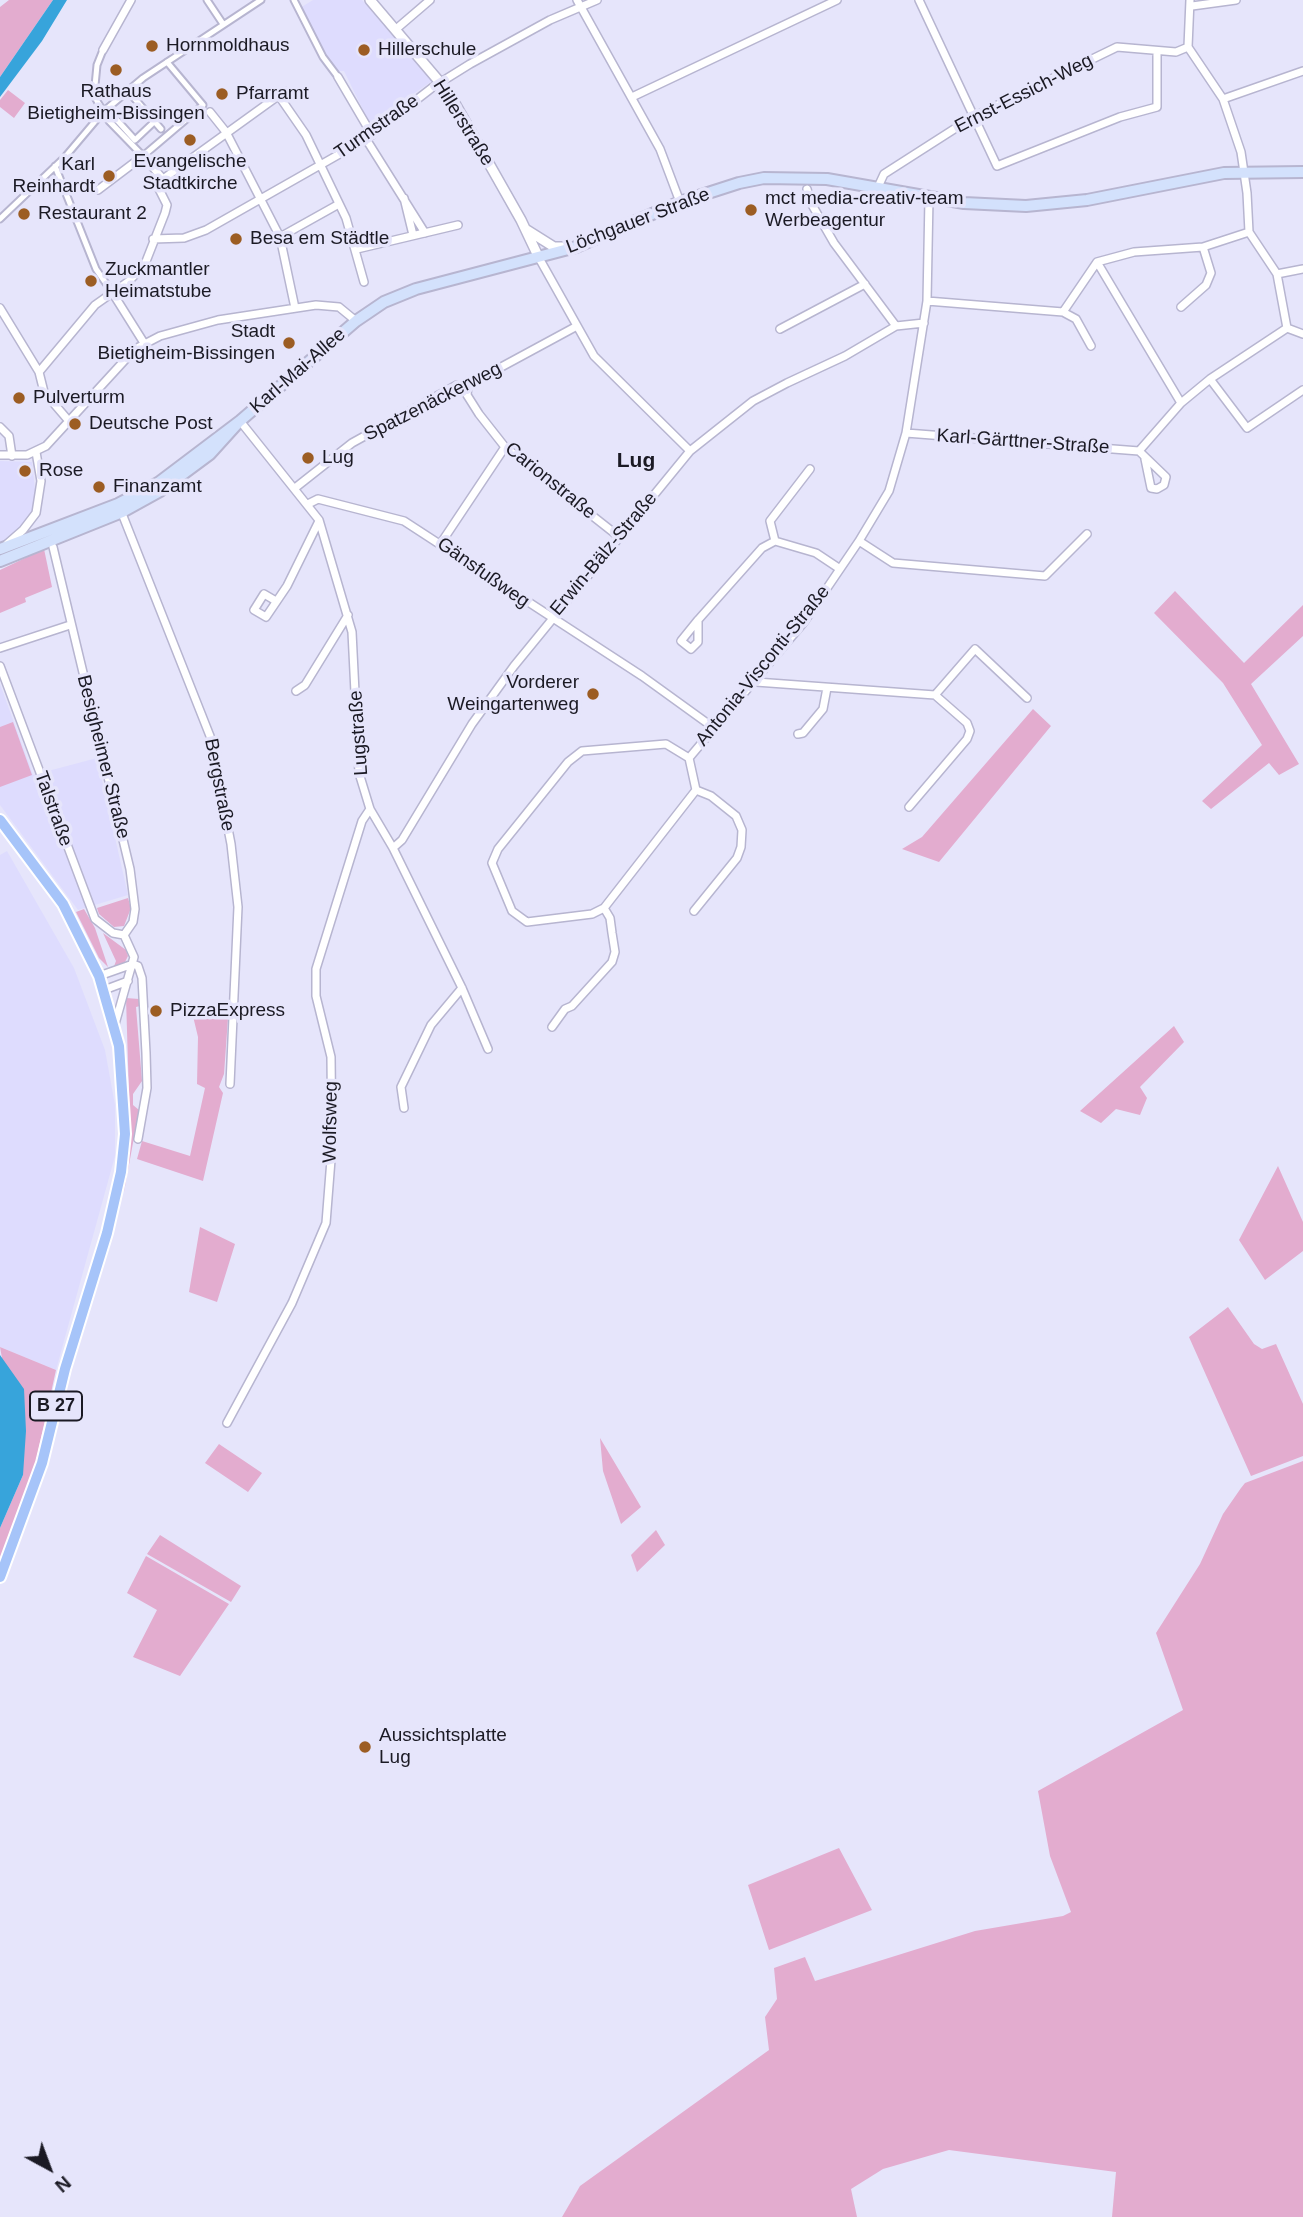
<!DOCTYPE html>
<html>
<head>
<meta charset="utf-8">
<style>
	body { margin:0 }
	#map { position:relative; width:1303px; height:2217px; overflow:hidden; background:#e6e5fb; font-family:Arial,sans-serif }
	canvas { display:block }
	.north { position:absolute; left:14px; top:2133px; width:70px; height:70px; -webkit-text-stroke:5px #e6e5fb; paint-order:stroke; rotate:139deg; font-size:19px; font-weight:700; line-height:28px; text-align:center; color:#1b1a24 }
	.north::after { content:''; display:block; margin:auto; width:24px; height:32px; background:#1b1a24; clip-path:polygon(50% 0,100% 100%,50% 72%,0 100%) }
</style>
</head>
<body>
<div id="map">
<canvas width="1303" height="2217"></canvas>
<div class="north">N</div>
</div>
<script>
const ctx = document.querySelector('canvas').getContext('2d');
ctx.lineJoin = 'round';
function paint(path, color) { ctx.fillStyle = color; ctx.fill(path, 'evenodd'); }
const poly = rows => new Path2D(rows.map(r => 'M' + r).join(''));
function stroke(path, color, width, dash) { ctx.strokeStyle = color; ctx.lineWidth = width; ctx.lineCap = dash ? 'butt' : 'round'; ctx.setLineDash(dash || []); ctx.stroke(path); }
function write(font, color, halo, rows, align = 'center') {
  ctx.font = font + ' Arial,sans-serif'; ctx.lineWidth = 7; ctx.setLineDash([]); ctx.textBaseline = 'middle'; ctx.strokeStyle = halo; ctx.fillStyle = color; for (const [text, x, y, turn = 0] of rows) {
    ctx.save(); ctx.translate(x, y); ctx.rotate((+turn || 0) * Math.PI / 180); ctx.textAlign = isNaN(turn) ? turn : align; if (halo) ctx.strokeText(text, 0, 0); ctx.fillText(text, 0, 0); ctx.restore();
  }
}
const built = poly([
	[313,0,362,0,432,81,370,124,344,71,336,71,300,8],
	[0,461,32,462,36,498,33,512,22,528,0,544],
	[0,684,33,775,97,758,128,895,78,910,0,805],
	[7,851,74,968,105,1050,115,1105,115,1156,56,1370,0,1347,0,855]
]);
const green = poly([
	[9,0,53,0,0,77,0,7],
	[8,90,25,103,14,118,0,107,0,100],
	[44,549,52,587,25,598,26,602,0,613,0,570],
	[1175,591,1244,663,1303,605,1303,636,1251,684,1299,764,1279,775,1269,763,1211,809,1202,801,1262,745,1223,683,1154,613],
	[1033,709,1051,726,939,862,902,849,922,837],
	[13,722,32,775,0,787,0,727],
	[128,898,131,908,124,926,114,927,99,914,97,908],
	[84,909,95,928,108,967,99,958,76,912],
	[103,933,126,950,128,956,123,966,113,969,116,961],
	[126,998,139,999,140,1006,136,1007,142,1081,133,1094,133,1105,139,1110,124,1192,130,1128],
	[192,1012,228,1018,224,1074,219,1087,223,1093,203,1181,137,1159,142,1141,190,1156,205,1088,197,1084,198,1037],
	[1174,1026,1184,1042,1140,1087,1147,1098,1140,1115,1116,1109,1101,1123,1080,1111],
	[1278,1166,1303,1222,1303,1251,1265,1280,1239,1240],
	[200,1227,235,1244,217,1302,189,1292],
	[1228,1307,1254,1344,1262,1349,1276,1344,1303,1404,1303,1456,1251,1476,1189,1337],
	[0,1347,56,1370,30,1488,0,1564,0,1528,23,1475],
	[600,1438,641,1507,621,1524,603,1471],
	[219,1444,262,1473,248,1492,205,1463],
	[1303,1461,1303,2217,1112,2217,1116,2172,949,2150,883,2169,851,2189,857,2217,562,2217,580,2186,769,2050,765,2017,777,1999,774,1968,805,1957,815,1981,975,1931,1063,1916,1071,1912,1050,1856,1038,1791,1183,1710,1156,1633,1200,1564,1223,1514,1241,1488,1245,1483],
	[656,1530,665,1545,637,1572,631,1555],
	[160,1535,241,1586,231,1602,147,1554],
	[146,1556,229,1604,180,1676,133,1657,157,1610,127,1593],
	[839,1848,872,1910,769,1950,748,1885]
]);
const water = poly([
	[53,0,67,0,42,41,0,97,0,77],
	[0,1355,24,1389,26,1431,23,1475,0,1528]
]);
const pedestrian = poly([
	[207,0,223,24],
	[294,0,323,57,338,77],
	[103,50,97,65,94,96,109,121,143,156,203,105],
	[167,62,203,105],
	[128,91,161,129],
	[107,109,135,140,154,122],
	[55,166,96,269,112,292],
	[0,219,65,157,103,112,143,78,261,0]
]);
const minor = poly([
	[577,0,660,149,680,202],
	[919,0,997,166,1120,117,1157,107,1157,51],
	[1192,6,1236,0],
	[395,30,430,0],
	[103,50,131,0],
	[338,77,372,135],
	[279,96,306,135,346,218,364,282],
	[632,97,837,0],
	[1223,99,1303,71],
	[210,112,226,132,280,237,295,308],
	[366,139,425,233],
	[163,179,285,91],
	[878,187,884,174,973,117,1117,47,1176,52,1188,47],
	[807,189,811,203,834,243,896,326],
	[98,190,143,156,163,179],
	[404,198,413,235],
	[280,237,339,204],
	[153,239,184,238,206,230,366,139,433,87,470,64,550,20,597,0],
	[357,249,458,225],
	[539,258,594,356,690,451],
	[1097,262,1181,403],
	[1277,274,1303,269],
	[112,292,144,343],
	[927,301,1063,312,1076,319,1091,346],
	[1181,307,1206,285,1211,273,1203,247],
	[0,308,39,372,44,392,68,420],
	[1063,312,1097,262,1134,252,1203,247,1249,232],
	[1287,328,1303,334],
	[780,329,865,284],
	[39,372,95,305,129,281,145,264,165,213,167,205,158,187,163,179],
	[1210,379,1247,428,1303,390],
	[468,385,467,395,479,414,505,447,618,536],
	[240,421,319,520,352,632,359,773,370,809,393,848,462,988,488,1049],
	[0,427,9,436,12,456],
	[906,433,1139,451,1181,403,1210,379,1287,328,1277,274,1249,232,1247,193,1241,152,1223,99,1188,47,1190,0],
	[1139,451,1166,477,1164,485,1157,489,1151,488,1145,459],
	[0,455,27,455,46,446,135,349,160,336,218,320,316,305,339,307,356,321],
	[295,488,352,443,457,385,468,385,577,326],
	[308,504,318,499,404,521,642,676,714,728],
	[121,511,210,736,231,844,238,907,230,1084],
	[775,541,816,553,840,569],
	[859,541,893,563,1045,576,1087,534],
	[441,543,505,447],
	[7,544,23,530,36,513,41,481,36,452],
	[53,547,130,869,135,909,133,922,124,935],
	[276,601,264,594,254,610,266,617,287,586,319,521],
	[698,620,698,642,691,649,681,641,698,620,762,548,775,541,770,521,810,469],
	[0,648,70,625],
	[0,666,95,919,113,933,124,935],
	[756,682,935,695,975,649,1027,698],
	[296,691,305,685,348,615],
	[798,734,803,733,823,709,827,688],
	[689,758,666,744,582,751,568,762,498,849,492,863,512,911,527,922,592,914,604,908,696,790,689,758,804,622,859,541,889,491,906,433,927,301,929,198],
	[909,807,967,739,970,731,967,723,935,695],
	[393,848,402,840,472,724,514,666,690,451,753,401,787,383,845,356,896,326,924,323],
	[694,911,737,858,741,847,742,830,736,816,711,796,696,790],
	[133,964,138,966,142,978,146,1053,147,1088,138,1139],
	[99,976,133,964],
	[104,990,128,981],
	[115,1024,134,957,124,935],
	[552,1027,565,1009,572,1006,612,962,615,952,612,933,610,918,604,908],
	[404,1108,401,1087,431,1025,462,988],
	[227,1423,292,1303,326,1223,332,1147,331,1057,316,996,316,969,362,821,370,809]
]);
const tertiary = poly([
	[370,0,449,93,521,220,539,258],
	[527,230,554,247,563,247]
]);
const secondary = poly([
	[0,549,118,504,158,483,240,421,356,321,384,302,416,289,576,247,680,202,739,183,764,178,827,179,964,203,1026,206,1087,200,1224,173,1303,172],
	[0,561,122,512,160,491,210,454,238,423]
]);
const primary = poly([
	[0,820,63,904,99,976,119,1046,125,1134,121,1172,107,1233,65,1369,42,1463,0,1577]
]);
const markers = [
	[152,46,7,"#9c5d23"],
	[364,50,7,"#9c5d23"],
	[116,70,7,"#9c5d23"],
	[222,94,7,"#9c5d23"],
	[190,140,7,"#9c5d23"],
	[109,176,7,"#9c5d23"],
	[751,210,7,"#9c5d23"],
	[24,214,7,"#9c5d23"],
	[236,239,7,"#9c5d23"],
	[91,281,7,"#9c5d23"],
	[289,343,7,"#9c5d23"],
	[19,398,7,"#9c5d23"],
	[75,424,7,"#9c5d23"],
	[308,458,7,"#9c5d23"],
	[25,471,7,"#9c5d23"],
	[99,487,7,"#9c5d23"],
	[593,694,7,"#9c5d23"],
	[156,1011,7,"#9c5d23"],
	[365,1747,7,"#9c5d23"]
];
const shields = [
	[56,1406,52]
];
const shieldNames = [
	["B 27",56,1406]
];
const poiNames = [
	["Hornmoldhaus",166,46],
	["Hillerschule",378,50],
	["Rathaus",116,92,"center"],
	["Bietigheim-Bissingen",116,114,"center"],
	["Pfarramt",236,94],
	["Evangelische",190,162,"center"],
	["Stadtkirche",190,184,"center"],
	["Karl",95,165,"right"],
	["Reinhardt",95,187,"right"],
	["mct media-creativ-team",765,199],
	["Werbeagentur",765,221],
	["Restaurant 2",38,214],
	["Besa em Städtle",250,239],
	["Zuckmantler",105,270],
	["Heimatstube",105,292],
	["Stadt",275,332,"right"],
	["Bietigheim-Bissingen",275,354,"right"],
	["Pulverturm",33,398],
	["Deutsche Post",89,424],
	["Lug",322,458],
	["Rose",39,471],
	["Finanzamt",113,487],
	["Vorderer",579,683,"right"],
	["Weingartenweg",579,705,"right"],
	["PizzaExpress",170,1011],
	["Aussichtsplatte",379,1736],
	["Lug",379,1758]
];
const streetNames = [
	["Ernst-Essich-Weg",1024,94,-27],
	["Hillerstraße",463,123,58],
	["Turmstraße",377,127,-35],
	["Löchgauer Straße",638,221,-21],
	["Karl-Mai-Allee",298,371,-41],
	["Spatzenäckerweg",433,402,-27],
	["Karl-Gärttner-Straße",1023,442,4],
	["Carionstraße",550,481,39],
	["Erwin-Bälz-Straße",604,554,-50],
	["Gänsfußweg",483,573,35],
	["Antonia-Visconti-Straße",763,666,-51],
	["Lugstraße",359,733,-94],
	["Besigheimer Straße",103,757,76],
	["Bergstraße",219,785,79],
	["Talstraße",53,809,70],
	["Wolfsweg",331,1122,-89]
];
const neighbourhoodNames = [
	["Lug",636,461]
];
paint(built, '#dedcfe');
paint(green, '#e3accf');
paint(water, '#37a4db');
stroke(pedestrian, '#b7b5d0', 9);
stroke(minor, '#b7b5d0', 10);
stroke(tertiary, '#b7b5d0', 12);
stroke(secondary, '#b7b5d0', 14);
stroke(primary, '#fff', 14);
stroke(pedestrian, '#fff', 5);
stroke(minor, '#fff', 7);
stroke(tertiary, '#fff', 9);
stroke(secondary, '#d3e1fc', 10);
stroke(primary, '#a6c4f9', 10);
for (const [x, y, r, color] of markers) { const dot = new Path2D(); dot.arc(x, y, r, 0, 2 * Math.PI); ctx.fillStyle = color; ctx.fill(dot); stroke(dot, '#e6e5fb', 2.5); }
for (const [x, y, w] of shields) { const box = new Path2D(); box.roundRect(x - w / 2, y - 14.5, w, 29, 5); ctx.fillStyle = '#e6e5fb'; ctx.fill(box); stroke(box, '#1b1a24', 2); }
write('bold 18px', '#1b1a24', null, shieldNames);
write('19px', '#1b1a24', '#e6e5fb', poiNames, 'left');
write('19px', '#1b1a24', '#e6e5fb', streetNames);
write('bold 21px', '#1b1a24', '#e6e5fb', neighbourhoodNames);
</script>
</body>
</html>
